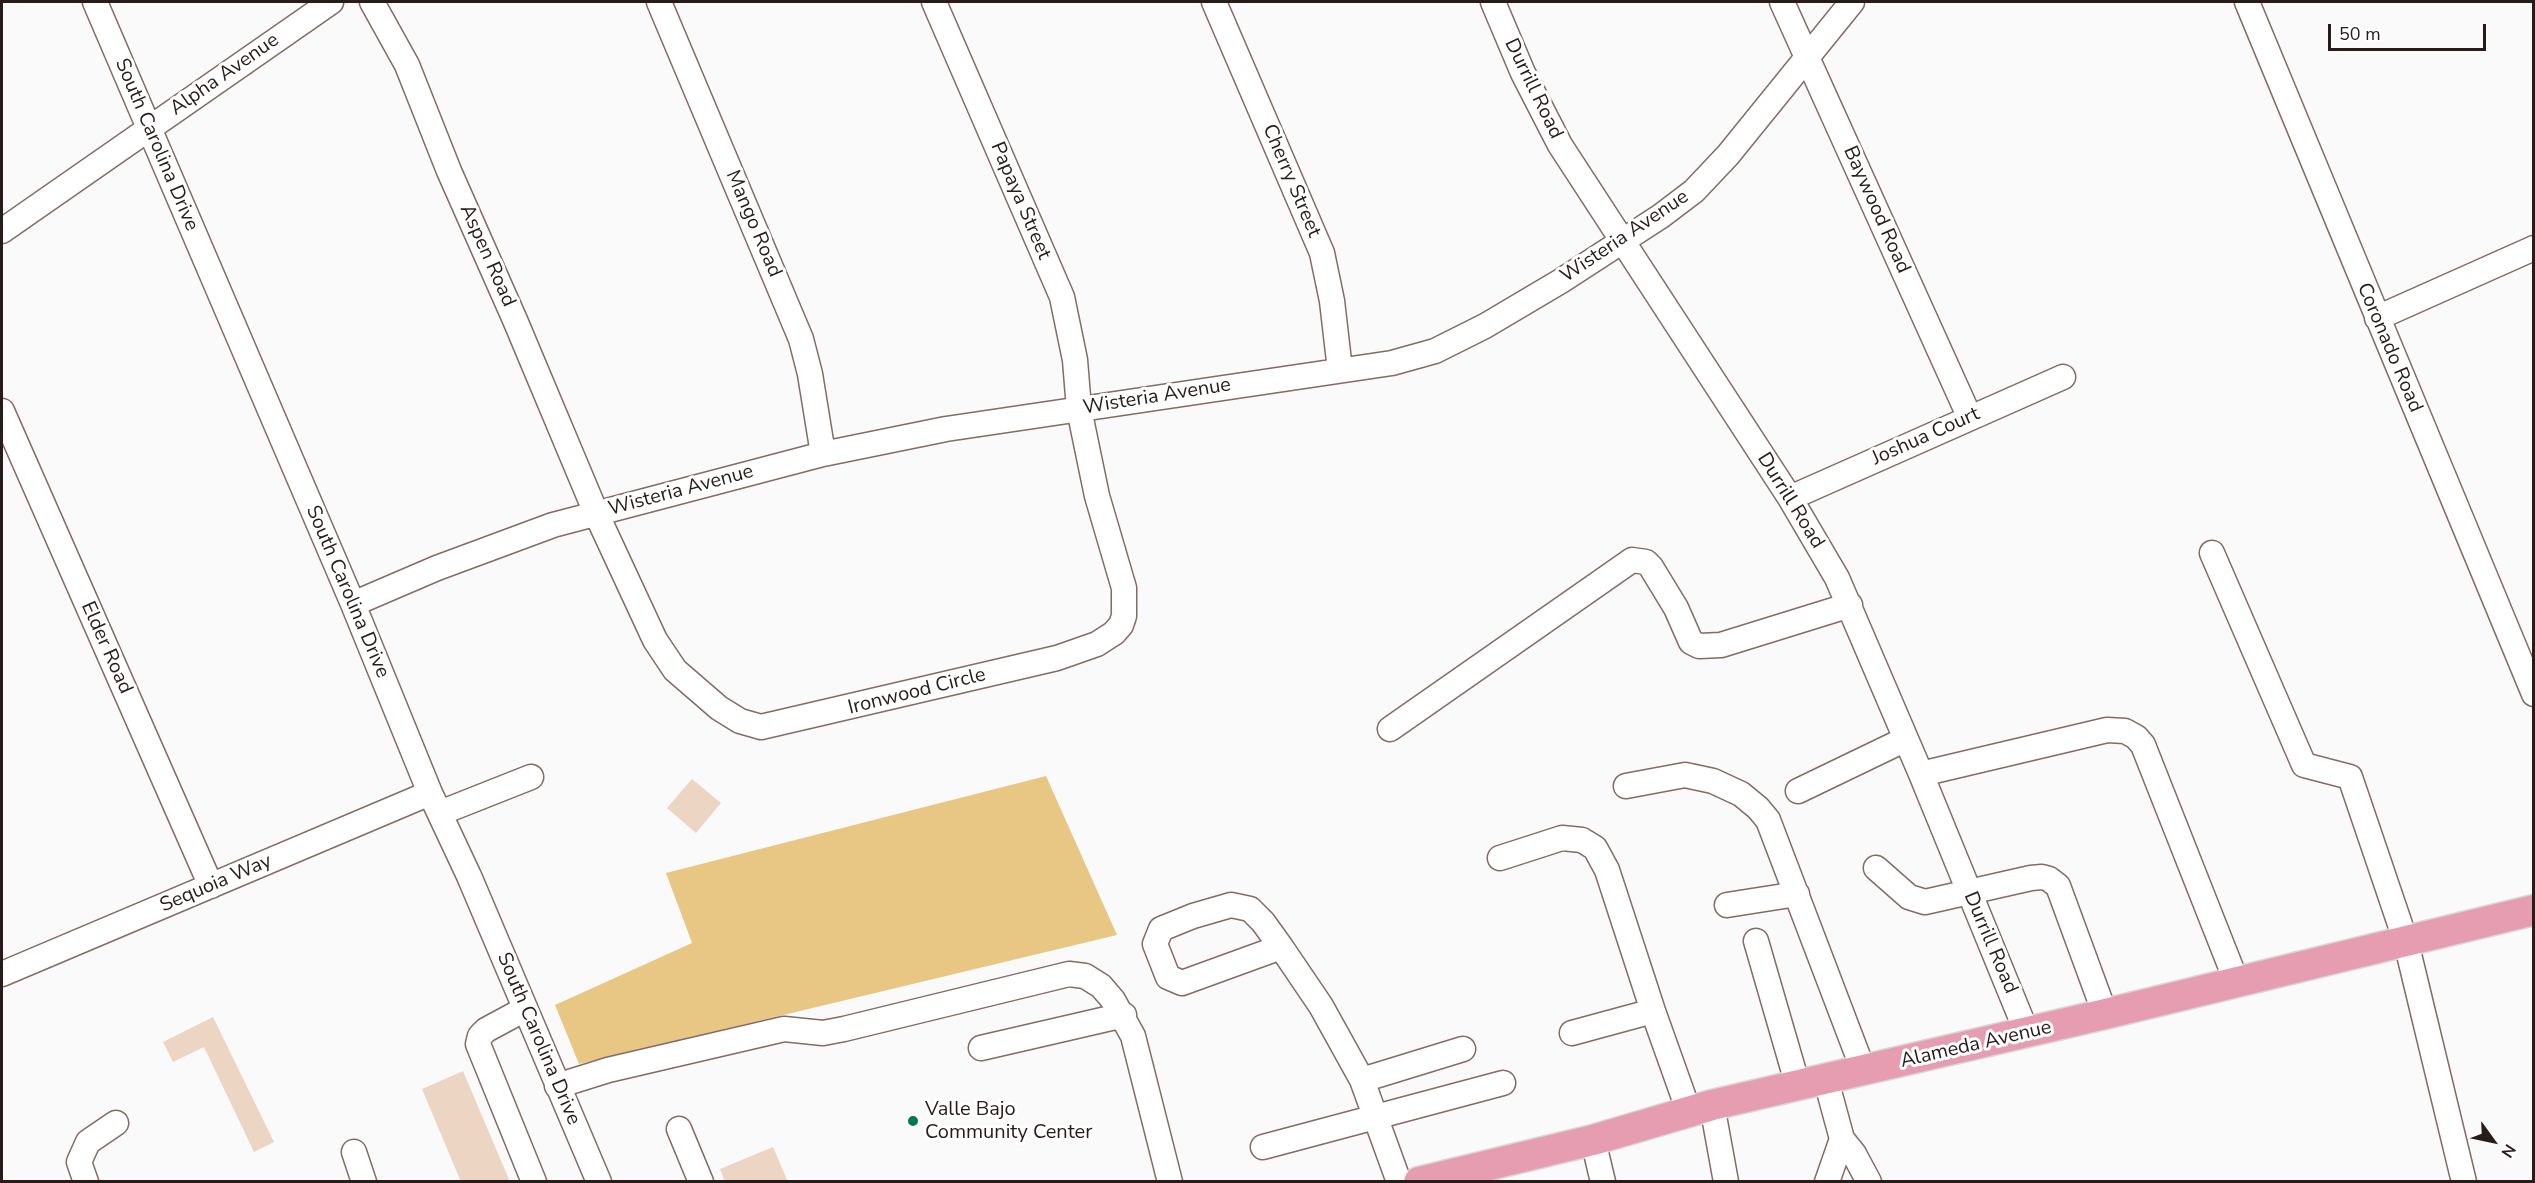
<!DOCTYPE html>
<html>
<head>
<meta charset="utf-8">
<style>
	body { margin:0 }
	#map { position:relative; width:2535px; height:1183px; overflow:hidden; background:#fafafa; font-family:"Nunito Sans",sans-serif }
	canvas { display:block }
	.frame { position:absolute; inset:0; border:3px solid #271c1a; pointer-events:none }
	.north { position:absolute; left:2463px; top:1111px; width:60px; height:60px; -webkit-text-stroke:4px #fff; paint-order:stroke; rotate:123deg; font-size:16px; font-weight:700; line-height:24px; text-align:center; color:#271c1a }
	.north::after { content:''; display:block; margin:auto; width:21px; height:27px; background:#271c1a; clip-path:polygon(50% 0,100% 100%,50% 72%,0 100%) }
	.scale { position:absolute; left:2328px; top:24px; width:158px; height:27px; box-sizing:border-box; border:3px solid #271c1a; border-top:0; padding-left:8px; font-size:18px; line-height:21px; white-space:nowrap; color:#271c1a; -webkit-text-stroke:4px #fff; paint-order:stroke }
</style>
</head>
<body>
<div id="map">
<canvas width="2535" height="1183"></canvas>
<div class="frame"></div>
<div class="north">N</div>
<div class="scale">50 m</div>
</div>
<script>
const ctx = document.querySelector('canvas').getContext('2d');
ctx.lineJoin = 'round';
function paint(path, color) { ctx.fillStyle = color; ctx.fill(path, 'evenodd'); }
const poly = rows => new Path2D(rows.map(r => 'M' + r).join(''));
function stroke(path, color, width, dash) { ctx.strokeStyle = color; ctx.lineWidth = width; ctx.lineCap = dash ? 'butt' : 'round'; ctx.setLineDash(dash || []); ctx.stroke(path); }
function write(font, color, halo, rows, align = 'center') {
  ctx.font = font + ' "Nunito Sans",sans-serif'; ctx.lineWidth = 6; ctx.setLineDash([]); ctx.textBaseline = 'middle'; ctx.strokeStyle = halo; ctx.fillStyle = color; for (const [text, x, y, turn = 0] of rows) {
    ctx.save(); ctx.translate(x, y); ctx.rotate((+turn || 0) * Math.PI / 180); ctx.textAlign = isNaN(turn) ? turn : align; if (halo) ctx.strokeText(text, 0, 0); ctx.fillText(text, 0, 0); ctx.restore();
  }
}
const green = poly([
	[1046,776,1117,935,579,1064,555,1005,692,943,666,873]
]);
const building = poly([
	[692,779,721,803,696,833,667,808],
	[213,1017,274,1142,254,1152,204,1047,173,1062,163,1042],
	[463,1071,510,1182,461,1182,422,1089],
	[773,1147,788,1182,725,1182,720,1169]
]);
const minor = poly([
	[95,2,353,604,430,793,469,876,599,1182],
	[372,2,407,65,449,171,515,320,596,513,655,640,675,670,719,708,740,721,761,727,1057,658,1097,644,1114,633,1121,625,1124,616,1124,588,1097,496,1079,409,1075,360,1062,297,934,2],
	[659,2,801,339,810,374,823,454],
	[1214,2,1322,253,1332,301,1340,370],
	[1493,2,1523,73,1560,145,1790,498,1837,578,1921,774,2027,1033],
	[1782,2,1970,418],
	[2247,2,2534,694],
	[2,231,331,2],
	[2377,318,2534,248],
	[2,411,211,886],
	[1790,498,2063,377],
	[2212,553,2304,765,2350,777,2406,942,2464,1182],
	[353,604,437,568,553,525,823,454,946,429,1392,363,1435,351,1485,326,1561,281,1661,216,1694,191,1728,155,1852,2],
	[1390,729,1632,560,1646,562,1651,567,1676,608,1691,642,1699,646,1721,645,1850,605],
	[1921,774,2107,730,2125,731,2136,737,2143,745,2237,983],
	[1626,786,1685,775,1713,781,1741,794,1758,808,1768,820,1864,1072],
	[1798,791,1906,739],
	[440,813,531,777],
	[1500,858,1562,838,1582,840,1595,848,1607,870,1653,1011,1689,1112],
	[1876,868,1909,897,1925,902,2031,878,2042,877,2049,879,2058,886,2105,1014],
	[1727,905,1797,894],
	[1756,941,1798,1086],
	[1281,947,1182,983,1168,977,1155,944,1161,929,1193,916,1231,905,1250,909,1263,922,1281,947,1321,1006,1362,1080,1399,1182],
	[2,974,430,793],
	[525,1009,486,1030,480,1036,478,1044,534,1182],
	[1572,1033,1653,1011],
	[981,1048,1124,1015],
	[1362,1080,1463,1049],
	[1826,1080,1842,1139,1854,1154,1869,1182],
	[557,1086,608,1070,784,1029,823,1033,844,1029,1069,974,1085,976,1101,986,1113,1000,1133,1036,1170,1182],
	[1712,1105,1726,1182],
	[679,1129,701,1182],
	[1593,1140,1603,1182],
	[1263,1147,1503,1083],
	[354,1152,364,1182],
	[86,1182,79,1162,88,1142,116,1123],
	[1827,1182,1842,1139]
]);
const major = poly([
	[1419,1182,1593,1140,1712,1105,2105,1014,2534,910]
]);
const markers = [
	[913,1121,6,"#017753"]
];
const streetNames = [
	["Alpha Avenue",225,75,-35],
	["Durrill Road",1533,89,64],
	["South Carolina Drive",156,145,67],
	["Cherry Street",1291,181,67],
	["Papaya Street",1020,201,67],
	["Baywood Road",1876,210,66],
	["Mango Road",753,224,67],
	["Wisteria Avenue",1625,237,-34],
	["Aspen Road",487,256,66],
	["Coronado Road",2389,348,67],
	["Wisteria Avenue",1157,397,-9],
	["Joshua Court",1926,437,-24],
	["Wisteria Avenue",681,491,-15],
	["Durrill Road",1790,501,58],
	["South Carolina Drive",347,592,67],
	["Elder Road",106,648,66],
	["Ironwood Circle",917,692,-14],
	["Sequoia Way",216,884,-23],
	["Durrill Road",1990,943,67],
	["South Carolina Drive",538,1039,67],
	["Alameda Avenue",1976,1045,-13]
];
const poiNames = [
	["Valle Bajo",925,1110],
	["Community Center",925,1133]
];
paint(green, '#e8c784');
paint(building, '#edd5c4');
stroke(minor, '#856a65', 27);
stroke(major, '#d8d6d6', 33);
stroke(minor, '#fff', 24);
stroke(major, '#e69db2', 30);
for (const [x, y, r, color] of markers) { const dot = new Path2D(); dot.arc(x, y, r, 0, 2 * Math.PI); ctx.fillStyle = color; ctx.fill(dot); stroke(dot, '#fff', 2); }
write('20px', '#271c1a', '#fff', streetNames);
write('20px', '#271c1a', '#fff', poiNames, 'left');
</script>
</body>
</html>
